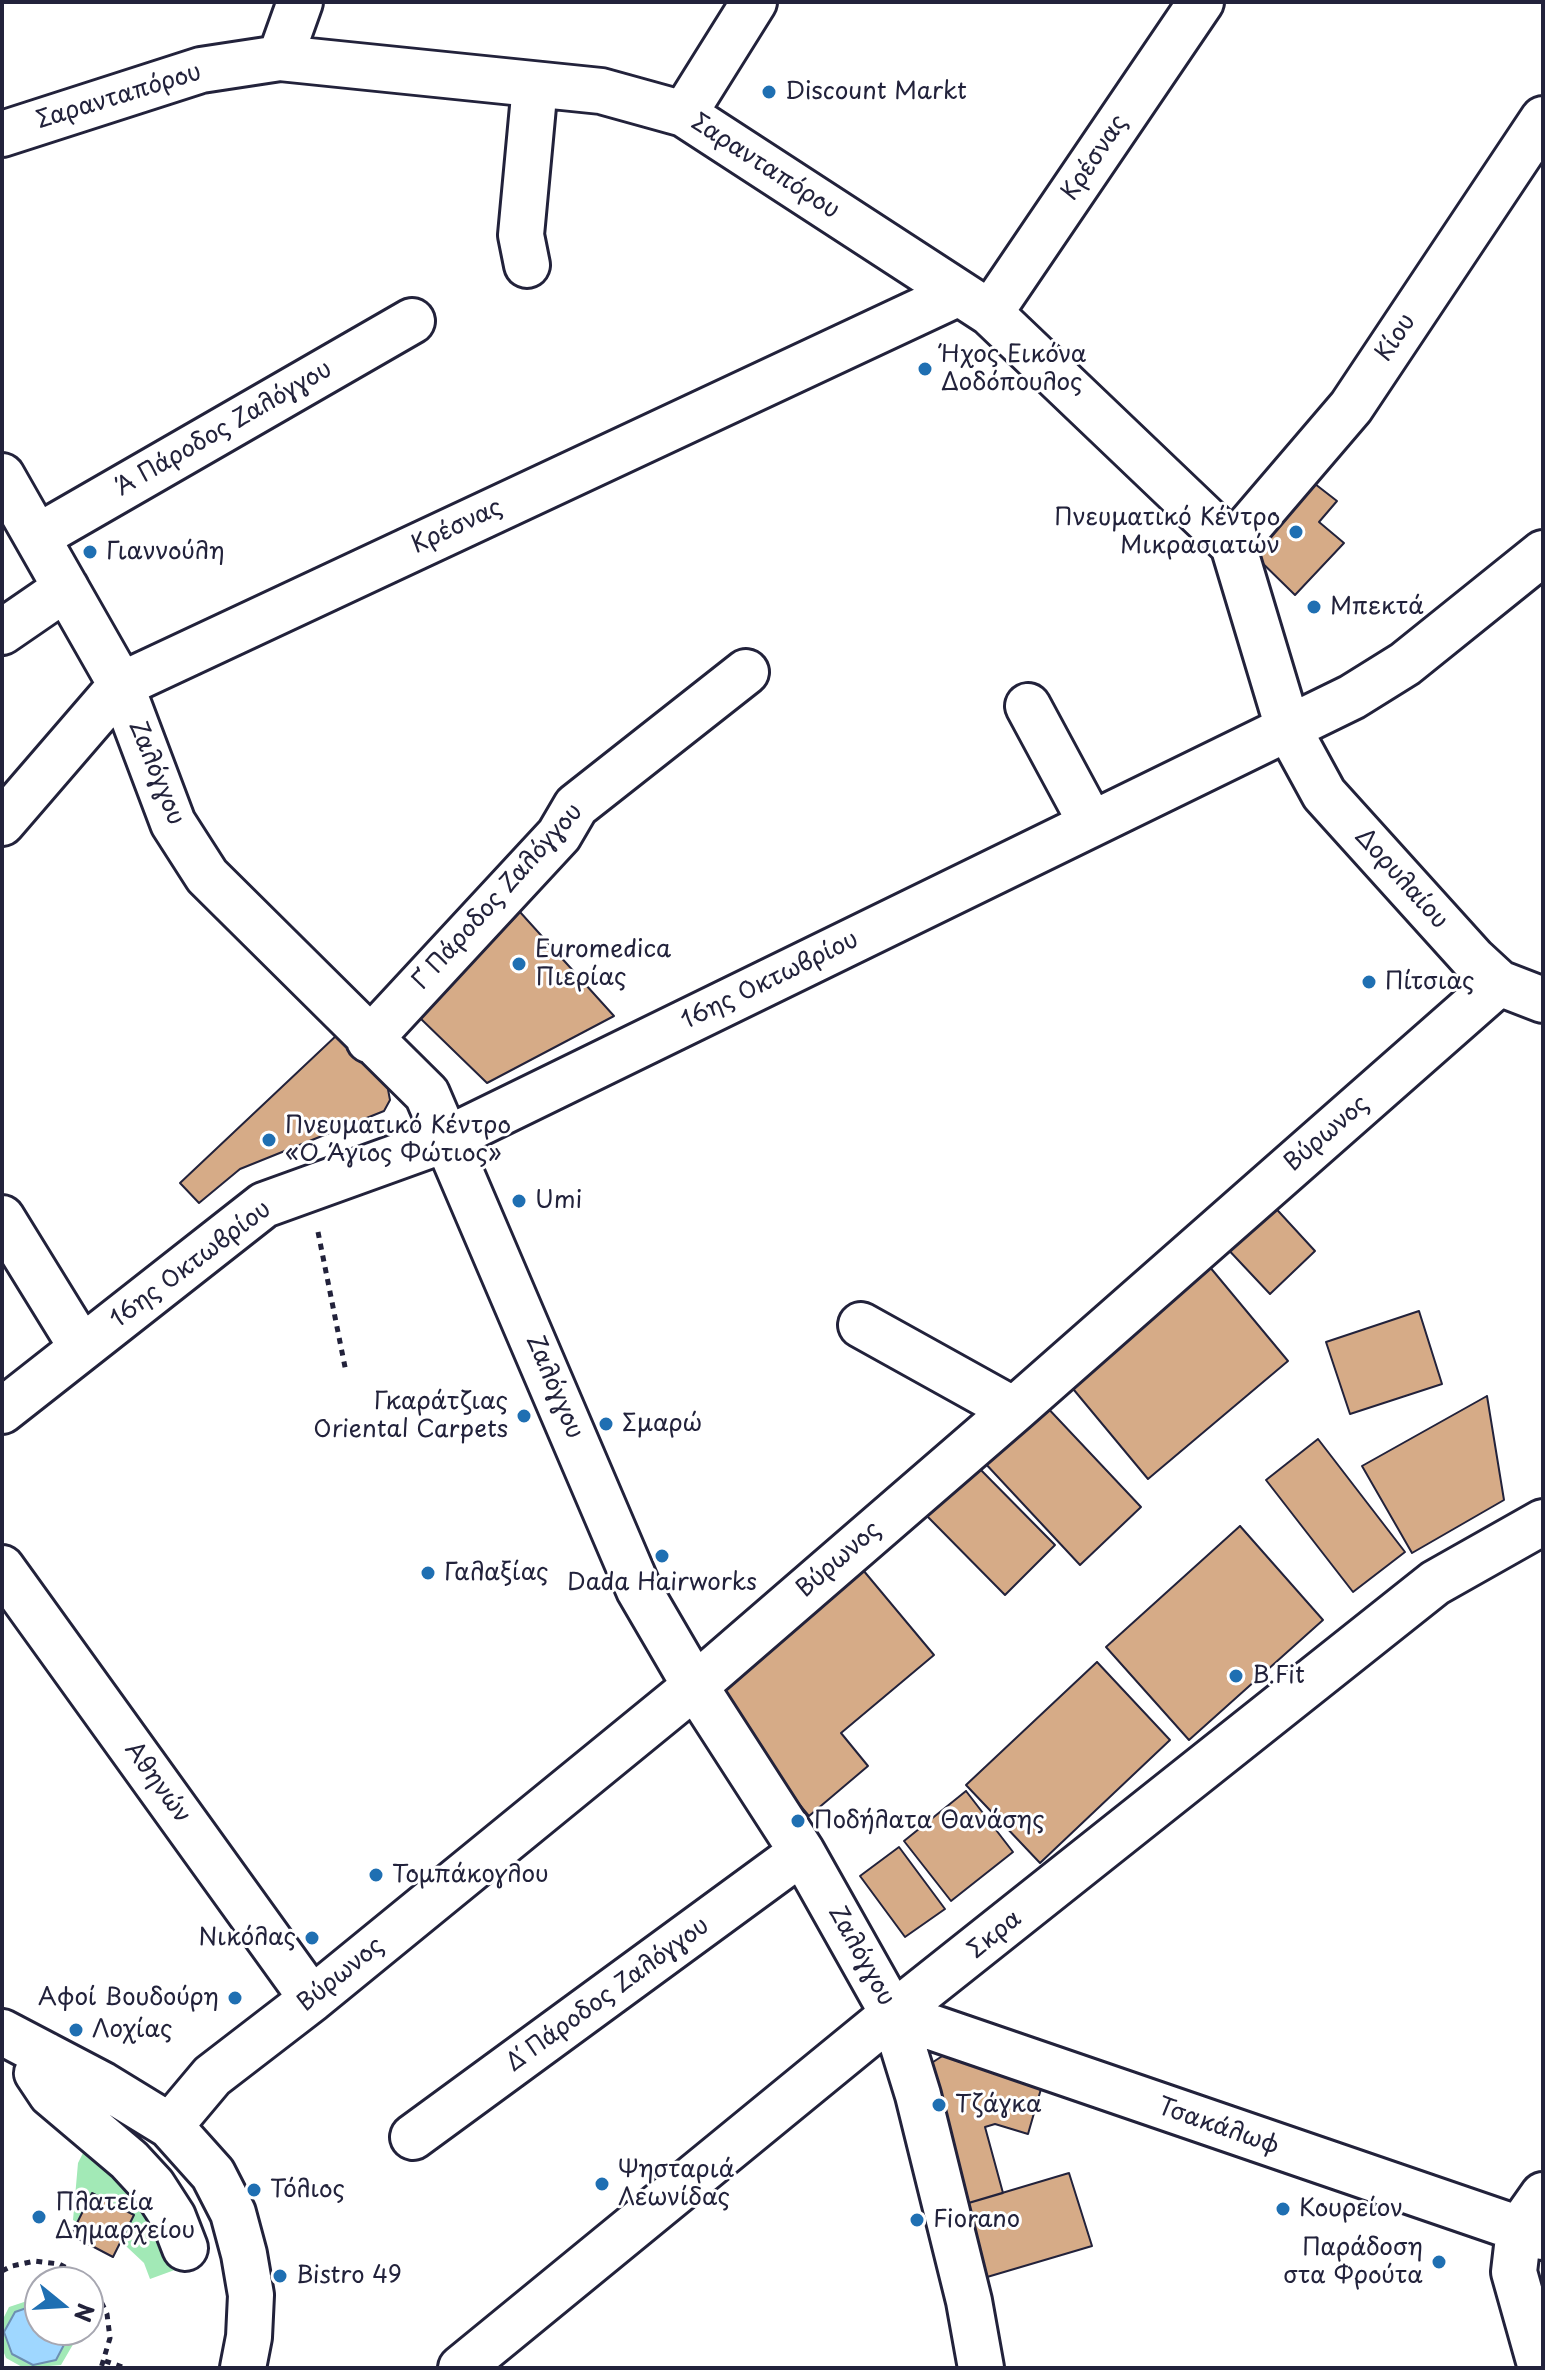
<!DOCTYPE html>
<html>
<head>
<meta charset="utf-8">
<style>
	body { margin:0 }
	#map { position:relative; width:1545px; height:2370px; overflow:hidden; background:#fff; font-family:"Playpen Sans",sans-serif }
	canvas { display:block }
	.frame { position:absolute; inset:0; border:4px solid #22223b; pointer-events:none }
	.north { position:absolute; left:24px; top:2266px; width:80px; height:80px; box-sizing:border-box; background:#fff; border:2px solid #a7a7b1; border-radius:50%; rotate:108deg; font-size:22px; font-weight:700; line-height:32px; text-align:center; color:#22223b }
	.north::after { content:''; display:block; margin:auto; width:28px; height:36px; background:#1f6fb2; clip-path:polygon(50% 0,100% 100%,50% 72%,0 100%) }
</style>
</head>
<body>
<div id="map">
<canvas width="1545" height="2370"></canvas>
<div class="frame"></div>
<div class="north">N</div>
</div>
<script>
const ctx = document.querySelector('canvas').getContext('2d');
ctx.lineJoin = 'round';
function paint(path, color) { ctx.fillStyle = color; ctx.fill(path, 'evenodd'); }
const poly = rows => new Path2D(rows.map(r => 'M' + r).join(''));
function stroke(path, color, width, dash) { ctx.strokeStyle = color; ctx.lineWidth = width; ctx.lineCap = dash ? 'butt' : 'round'; ctx.setLineDash(dash || []); ctx.stroke(path); }
function write(font, color, halo, rows, align = 'center') {
  ctx.font = font + ' "Playpen Sans",sans-serif'; ctx.lineWidth = 6; ctx.setLineDash([]); ctx.textBaseline = 'middle'; ctx.strokeStyle = halo; ctx.fillStyle = color; for (const [text, x, y, turn = 0] of rows) {
    ctx.save(); ctx.translate(x, y); ctx.rotate((+turn || 0) * Math.PI / 180); ctx.textAlign = isNaN(turn) ? turn : align; if (halo) ctx.strokeText(text, 0, 0); ctx.fillText(text, 0, 0); ctx.restore();
  }
}
const green = poly([
	[86,2147,202,2260,150,2279,144,2263,127,2247,73,2220,78,2163],
	[39,2297,40,2305,38,2304,12,2354,33,2365,56,2359,67,2339,64,2330,72,2330,75,2341,61,2365,24,2368,6,2358,2,2348,2,2321,9,2307]
]);
const water = poly([
	[38,2304,40,2330,64,2330,67,2339,56,2360,33,2365,12,2354,4,2332,15,2312,38,2304]
]);
const building = poly([
	[1306,477,1337,501,1319,522,1344,543,1295,595,1247,548,1306,477],
	[520,912,614,1016,487,1083,419,1017,520,912],
	[338,1034,387,1084,390,1100,384,1111,240,1169,199,1203,180,1183,338,1034],
	[1269,1201,1315,1251,1270,1294,1223,1244,1269,1201],
	[1209,1266,1288,1361,1148,1479,1069,1384,1209,1266],
	[1419,1311,1442,1384,1350,1414,1326,1342,1419,1311],
	[1487,1396,1504,1500,1412,1553,1362,1466,1487,1396],
	[1043,1403,1141,1507,1080,1565,983,1461,1043,1403],
	[1318,1439,1405,1552,1353,1592,1266,1480,1318,1439],
	[974,1463,1055,1545,1005,1595,924,1513,974,1463],
	[1240,1526,1323,1620,1189,1740,1106,1647,1240,1526],
	[858,1564,934,1655,841,1733,868,1766,809,1816,706,1693,858,1564],
	[1097,1662,1170,1740,1040,1863,966,1785,1097,1662],
	[966,1791,1013,1852,951,1901,904,1841,966,1791],
	[899,1847,945,1909,905,1937,860,1876,899,1847],
	[947,2053,1043,2082,1028,2134,995,2124,985,2127,1003,2193,955,2207,916,2073,947,2053],
	[1069,2173,1092,2246,977,2280,955,2207,1069,2173],
	[92,2193,134,2215,113,2257,71,2235,92,2193]
]);
const path = poly([
	[318,1232,346,1372],
	[2,2271,12,2266,35,2261,59,2264,80,2275,87,2282],
	[88,2283,97,2293,107,2314,110,2338,101,2368],
	[105,2361,125,2368]
]);
const minor = poly([
	[280,58,300,2],
	[684,114,754,2],
	[2,134,201,70,280,58,601,91,684,114,990,313,1233,545,1288,728,1324,794,1473,959,1499,983,1543,1000],
	[527,265,521,235,535,85],
	[990,313,1201,2],
	[2,476,121,685,173,823,207,876,427,1094,639,1590,695,1686,802,1852,893,2014,918,2095,969,2301,981,2368],
	[37,537,412,321],
	[1233,545,1351,407,1543,119],
	[2,632,66,588],
	[1028,706,1091,823],
	[2,823,121,685,959,293],
	[369,1040,559,835,576,806,746,672],
	[2,1218,82,1348],
	[861,1325,1014,1410],
	[2,1411,264,1205,447,1139,1352,697,1405,664,1543,553],
	[2,1568,312,1999],
	[893,2014,1543,2237],
	[2,2032,103,2085,170,2126,213,2174,233,2213,244,2254,251,2295,249,2337,243,2368],
	[46,2055,37,2073,51,2094,129,2160,153,2186,173,2217,185,2248],
	[170,2126,212,2076,312,1999,695,1686,1014,1410,1499,983],
	[413,2137,802,1852],
	[461,2368,893,2014,1435,1583,1543,1522],
	[1541,2368,1514,2272,1519,2229,1543,2195]
]);
const markers = [
	[769,92,8,"#1f6fb2"],
	[925,369,8,"#1f6fb2"],
	[1296,532,8,"#1f6fb2"],
	[90,552,8,"#1f6fb2"],
	[1314,607,8,"#1f6fb2"],
	[519,964,8,"#1f6fb2"],
	[1369,982,8,"#1f6fb2"],
	[269,1140,8,"#1f6fb2"],
	[519,1201,8,"#1f6fb2"],
	[524,1416,8,"#1f6fb2"],
	[606,1424,8,"#1f6fb2"],
	[662,1556,8,"#1f6fb2"],
	[428,1573,8,"#1f6fb2"],
	[1236,1676,8,"#1f6fb2"],
	[798,1821,8,"#1f6fb2"],
	[376,1875,8,"#1f6fb2"],
	[312,1938,8,"#1f6fb2"],
	[235,1998,8,"#1f6fb2"],
	[76,2030,8,"#1f6fb2"],
	[939,2105,8,"#1f6fb2"],
	[602,2184,8,"#1f6fb2"],
	[254,2190,8,"#1f6fb2"],
	[1283,2209,8,"#1f6fb2"],
	[39,2217,8,"#1f6fb2"],
	[917,2220,8,"#1f6fb2"],
	[1439,2262,8,"#1f6fb2"],
	[280,2276,8,"#1f6fb2"]
];
const poiNames = [
	["Discount Markt",785,92],
	["Ήχος Εικόνα",941,355],
	["Δοδόπουλος",941,383],
	["Πνευματικό Κέντρο",1280,518,"right"],
	["Μικρασιατών",1280,546,"right"],
	["Γιαννούλη",106,552],
	["Μπεκτά",1330,607],
	["Euromedica",535,950],
	["Πιερίας",535,978],
	["Πίτσιας",1385,982],
	["Πνευματικό Κέντρο",285,1126],
	["«Ο Άγιος Φώτιος»",285,1154],
	["Umi",535,1201],
	["Γκαράτζιας",508,1402,"right"],
	["Oriental Carpets",508,1430,"right"],
	["Σμαρώ",622,1424],
	["Γαλαξίας",444,1573],
	["Dada Hairworks",662,1583,"center"],
	["B.Fit",1252,1676],
	["Ποδήλατα Θανάσης",814,1821],
	["Τομπάκογλου",392,1875],
	["Νικόλας",296,1938,"right"],
	["Αφοί Βουδούρη",219,1998,"right"],
	["Λοχίας",92,2030],
	["Τζάγκα",955,2105],
	["Ψησταριά",618,2170],
	["Λεωνίδας",618,2198],
	["Τόλιος",270,2190],
	["Πλατεία",55,2203],
	["Δημαρχείου",55,2231],
	["Κουρείον",1299,2209],
	["Fiorano",933,2220],
	["Παράδοση",1423,2248,"right"],
	["στα Φρούτα",1423,2276,"right"],
	["Bistro 49",296,2276]
];
const streetNames = [
	["Σαρανταπόρου",119,97,-17],
	["Κρέσνας",1095,158,-56],
	["Σαρανταπόρου",765,167,33],
	["Κίου",1396,338,-56],
	["Α΄ Πάροδος Ζαλόγγου",224,429,-30],
	["Κρέσνας",457,527,-25],
	["Ζαλόγγου",156,773,68],
	["Δορυλαίου",1401,879,48],
	["Γ΄ Πάροδος Ζαλόγγου",498,897,-48],
	["16ης Οκτωβρίου",770,981,-26],
	["Βύρωνος",1327,1134,-41],
	["16ης Οκτωβρίου",191,1265,-37],
	["Ζαλόγγου",554,1387,67],
	["Βύρωνος",839,1560,-41],
	["Αθηνών",157,1783,54],
	["Σκρα",995,1935,-39],
	["Ζαλόγγου",861,1956,61],
	["Βύρωνος",341,1975,-39],
	["Δ΄ Πάροδος Ζαλόγγου",608,1995,-36],
	["Τσακάλωφ",1218,2127,19]
];
paint(green, '#a2e9b6');
paint(water, '#9fd7ff');
stroke(water, '#6d8fb1', 2);
paint(building, '#d6ab87');
stroke(building, '#22223b', 2);
stroke(minor, '#22223b', 50);
stroke(path, '#22223b', 5, [6, 6]);
stroke(minor, '#fff', 44);
for (const [x, y, r, color] of markers) { const dot = new Path2D(); dot.arc(x, y, r, 0, 2 * Math.PI); ctx.fillStyle = color; ctx.fill(dot); stroke(dot, '#fff', 3); }
write('24px', '#22223b', '#fff', poiNames, 'left');
write('24px', '#22223b', '#fff', streetNames);
</script>
</body>
</html>
